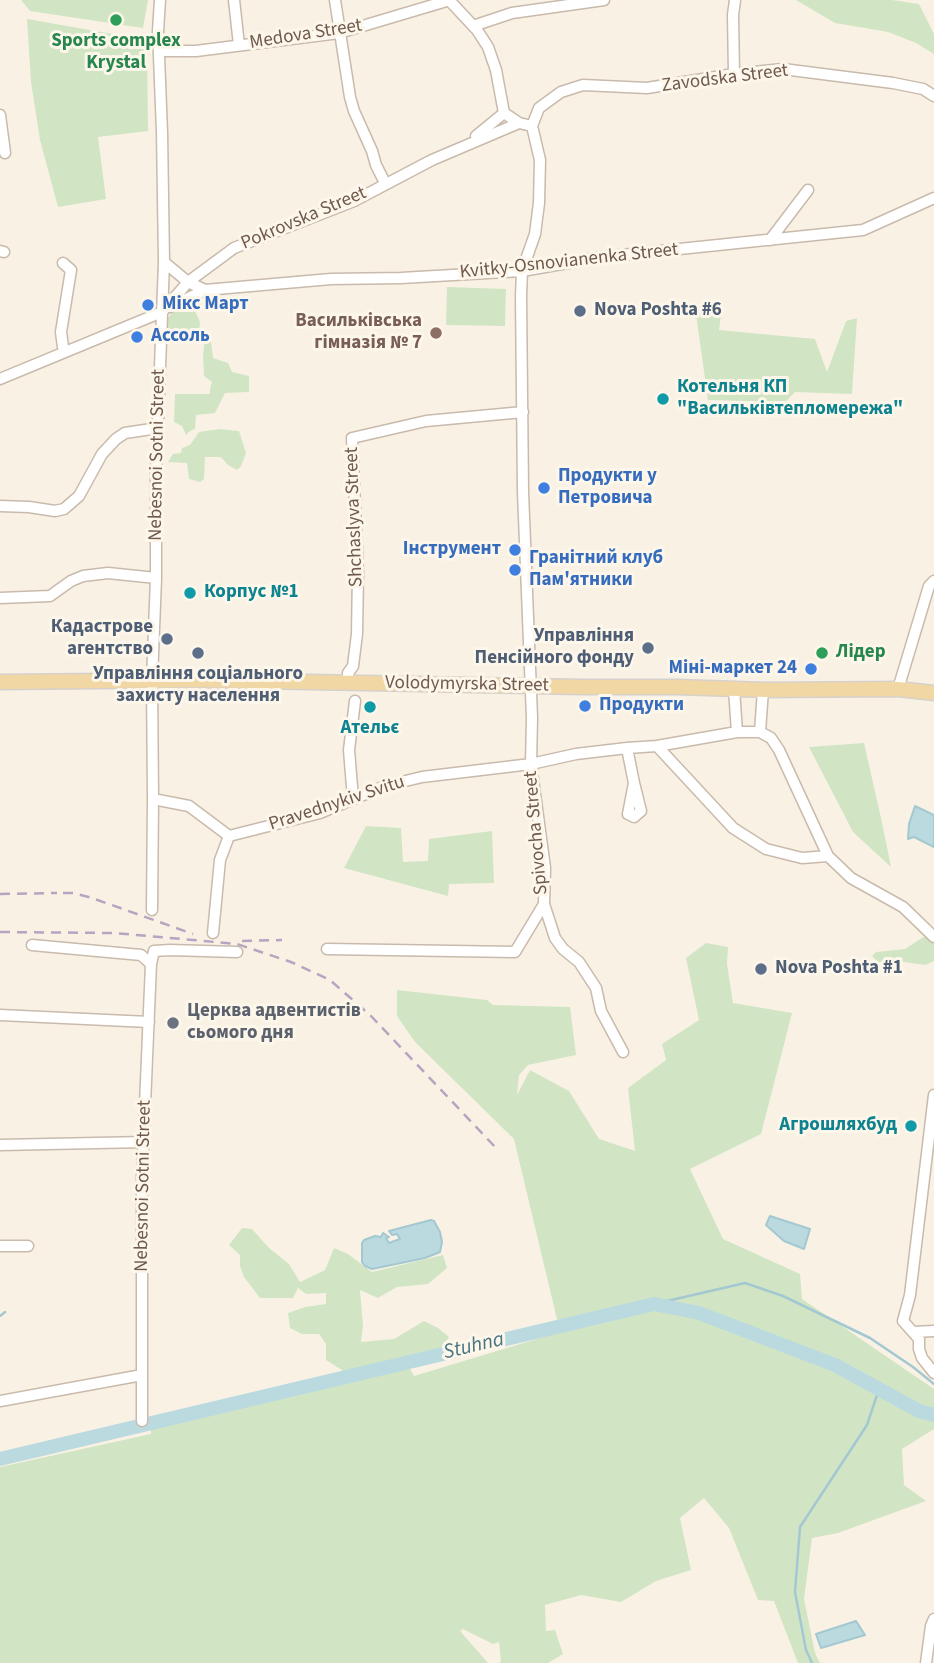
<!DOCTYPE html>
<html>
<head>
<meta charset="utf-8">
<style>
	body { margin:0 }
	canvas { display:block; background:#f9f2e4 }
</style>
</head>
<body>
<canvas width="934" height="1663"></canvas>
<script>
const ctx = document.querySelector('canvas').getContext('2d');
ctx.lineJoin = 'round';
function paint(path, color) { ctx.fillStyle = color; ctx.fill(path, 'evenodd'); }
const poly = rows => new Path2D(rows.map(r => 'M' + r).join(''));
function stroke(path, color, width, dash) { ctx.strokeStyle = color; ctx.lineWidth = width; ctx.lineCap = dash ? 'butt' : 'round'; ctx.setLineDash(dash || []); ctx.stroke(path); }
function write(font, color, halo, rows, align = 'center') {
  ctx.font = font + ' "Source Sans 3",sans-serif'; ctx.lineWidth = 6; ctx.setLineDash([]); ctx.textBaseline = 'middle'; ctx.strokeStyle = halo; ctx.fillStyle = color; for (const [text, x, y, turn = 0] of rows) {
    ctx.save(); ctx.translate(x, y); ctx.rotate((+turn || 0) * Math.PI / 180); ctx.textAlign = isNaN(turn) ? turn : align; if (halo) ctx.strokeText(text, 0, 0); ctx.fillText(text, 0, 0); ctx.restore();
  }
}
const green = poly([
	[21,0,148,0,143,28,30,11],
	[796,0,892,0,919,4,934,34,934,54,916,43,888,32,835,23],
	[27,19,147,40,148,131,98,137,106,199,58,207,40,140,31,82],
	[447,287,506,289,505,326,446,325],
	[723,301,719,330,815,339,827,372,846,321,857,318,852,394,795,392,785,402,708,400,695,307],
	[191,302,200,322,199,335,189,343,178,343,170,339,167,320,172,312],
	[205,338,209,339,211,342,213,358,228,363,232,372,249,376,249,392,225,393,215,413,196,415,195,429,190,431,186,435,182,426,174,422,175,394,210,394,210,389,212,382,204,376,203,354],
	[220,429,239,431,246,453,241,466,237,470,228,465,221,457,205,457,204,479,200,482,189,479,187,463,168,462,173,454,181,453,182,448,190,445,199,432],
	[864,743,881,818,891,867,853,832,809,747],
	[366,826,401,828,403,862,428,861,429,839,492,831,494,883,449,884,448,896,344,868],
	[925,936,934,941,934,961,925,965,904,962,878,962,872,956,876,952,905,949],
	[706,943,728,947,727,964,733,1003,792,1013,761,1134,690,1169,723,1239,800,1274,802,1299,934,1389,934,1429,902,1449,904,1485,926,1501,838,1533,812,1538,804,1599,815,1653,820,1663,798,1663,774,1601,758,1600,729,1528,704,1498,680,1518,691,1570,656,1581,621,1602,581,1595,545,1605,546,1631,555,1630,563,1654,548,1663,499,1663,501,1662,499,1642,493,1644,463,1629,460,1631,488,1663,0,1663,0,1467,151,1434,151,1427,247,1407,409,1367,414,1376,560,1332,514,1139,415,1042,397,1016,397,990,487,1000,493,1005,570,1007,576,1055,528,1065,519,1075,517,1095,530,1070,569,1091,599,1139,635,1151,628,1088,666,1060,662,1044,699,1020,686,958],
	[242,1228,252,1229,269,1248,289,1264,300,1282,325,1270,334,1248,348,1254,372,1272,443,1255,447,1268,428,1284,397,1287,378,1298,360,1290,363,1326,361,1342,394,1339,424,1321,438,1328,449,1337,439,1351,345,1372,326,1360,326,1344,319,1334,302,1334,290,1328,288,1313,305,1307,326,1304,326,1293,306,1294,298,1288,293,1298,260,1298,244,1277,240,1266,240,1255,229,1245]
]);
const water = poly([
	[915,806,934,815,934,847,914,837,908,839,909,824,915,806],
	[770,1216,810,1229,804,1249,784,1241,766,1225,770,1216],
	[431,1220,434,1221,440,1232,442,1242,440,1252,425,1258,372,1269,365,1266,362,1262,362,1243,364,1240,375,1236,381,1237,383,1233,389,1237,386,1238,389,1243,400,1239,397,1234,392,1235,389,1231,431,1220],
	[856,1621,865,1635,821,1648,816,1634,856,1621]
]);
const stream = poly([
	[654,1304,745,1283,783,1296,870,1338,913,1367,934,1384],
	[0,1316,5,1312],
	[812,1663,806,1650,795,1592,800,1527,867,1425,879,1389]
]);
const river = poly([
	[0,1459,654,1304,699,1313,835,1365,919,1411,934,1415]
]);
const minor = poly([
	[234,0,239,45],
	[335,0,350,97,354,111,372,151,376,165,385,183],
	[473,26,512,13,604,0],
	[159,51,196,51,339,33,450,0],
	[734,74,733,15,735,0],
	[0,115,5,153],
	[532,126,539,108,561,92,583,85,647,88,734,74,783,69,893,83,923,89,934,96],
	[476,136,504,113],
	[770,240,808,190],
	[0,251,4,252],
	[164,262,188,282,205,290,331,279,401,278,522,271,602,257,863,230,934,198],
	[63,263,71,270,61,332,63,347,65,352],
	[170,307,205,290],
	[0,379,162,312,188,282,234,248,354,201,432,160,519,123],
	[0,506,29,507,55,511,64,509,79,496,102,454,116,439,125,433,158,428],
	[0,598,50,596,71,581,83,576,108,573,156,578],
	[348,683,348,673,353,666,357,634,358,574,352,438,426,421,523,412],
	[734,689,737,732,760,732,763,690],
	[898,689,929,586,934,581],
	[760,732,771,738,779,750,828,856,851,878,903,907,934,937],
	[657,746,733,828,766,849,802,858,828,856],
	[627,748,634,783,628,814,634,817,641,811,634,783],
	[153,799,189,806,229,836],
	[353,799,349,750,355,701],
	[544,904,555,938,563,949,579,962,596,988,601,1011,623,1052],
	[152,910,153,799,152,680,156,578,156,472,164,262,162,132,158,31,160,0],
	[213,933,220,860,229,836,320,813,385,786,422,777,531,764,576,754,627,748,657,746,737,732],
	[32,945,141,955,151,964],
	[327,949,515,952,544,904,545,868,531,764,532,718,523,492,521,296,522,271,535,234,539,203,540,160,532,126,519,123,504,113,496,70,488,47,477,30,449,0],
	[0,1015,149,1022],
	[934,1095,910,1295,903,1321,919,1339,919,1349,922,1358,934,1373],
	[0,1145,145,1142],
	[0,1246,28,1246],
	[913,1332,934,1331],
	[0,1401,142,1375],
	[142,1421,142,1175,151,964,154,951,170,950,237,952],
	[926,1663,931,1626,934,1619]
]);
const major = poly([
	[0,682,201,680,582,687,677,687,766,690,898,689,934,693]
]);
const rail = poly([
	[63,893,73,893,92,898,193,934],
	[0,894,57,893],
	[0,932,114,933,215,942,237,944,291,962,330,980,371,1016,497,1149],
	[242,941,282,940]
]);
const markers = [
	[116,20,7,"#2e9e5b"],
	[148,305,7,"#3f7fe0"],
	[580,311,7,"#5c6f8a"],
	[436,333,7,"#8d6e63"],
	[137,337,7,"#3f7fe0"],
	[663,399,7,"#0f9aa8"],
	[544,488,7,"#3f7fe0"],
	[515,550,7,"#3f7fe0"],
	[515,570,7,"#3f7fe0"],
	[190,593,7,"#0f9aa8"],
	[167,639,7,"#5c6f8a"],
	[648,648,7,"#5c6f8a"],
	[198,653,7,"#5c6f8a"],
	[822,653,7,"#2e9e5b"],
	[811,669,7,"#3f7fe0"],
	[585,706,7,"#3f7fe0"],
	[370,707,7,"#0f9aa8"],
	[761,969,7,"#5c6f8a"],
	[173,1023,7,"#6b7280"],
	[911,1126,7,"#0f9aa8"]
];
const streetNames = [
	["Medova Street",306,35,-9],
	["Zavodska Street",725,79,-7],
	["Pokrovska Street",304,219,-23],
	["Kvitky-Osnovianenka Street",569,262,-6],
	["Nebesnoi Sotni Street",158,455,-89],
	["Shchaslyva Street",355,517,-92],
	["Volodymyrska Street",467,685,1],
	["Pravednykiv Svitu",337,804,-18],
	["Spivocha Street",537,833,-95],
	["Nebesnoi Sotni Street",144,1186,-89]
];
const leisureNames = [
	["Sports complex",116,42],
	["Krystal",116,64],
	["Лідер",836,653,"left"]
];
const shopNames = [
	["Мікс Март",162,305],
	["Ассоль",151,337],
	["Продукти у",558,477],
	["Петровича",558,499],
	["Інструмент",501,550,"right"],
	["Гранітний клуб",529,559],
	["Пам'ятники",529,581],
	["Міні-маркет 24",797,669,"right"],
	["Продукти",599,706]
];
const serviceNames = [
	["Nova Poshta #6",594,311],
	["Кадастрове",153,628,"right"],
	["агентство",153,650,"right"],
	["Управління",634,637,"right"],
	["Пенсійного фонду",634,659,"right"],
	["Управління соціального",198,675,"center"],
	["захисту населення",198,697,"center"],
	["Nova Poshta #1",775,969]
];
const educationNames = [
	["Васильківська",422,322],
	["гімназія № 7",422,344]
];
const cultureNames = [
	["Котельня КП",677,388],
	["\"Васильківтепломережа\"",677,410],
	["Корпус №1",204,593],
	["Ательє",370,729,"center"],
	["Агрошляхбуд",897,1126,"right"]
];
const worshipNames = [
	["Церква адвентистів",187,1012],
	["сьомого дня",187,1034]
];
const waterNames = [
	["Stuhna",474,1347,-13]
];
paint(green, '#d1e5c5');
paint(water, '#bbdae0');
stroke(water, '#a3c8d1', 2);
stroke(stream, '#a3c8d1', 2.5);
stroke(river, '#bbdae0', 14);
stroke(minor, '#c9baac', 13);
stroke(major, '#d7d1cd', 17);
stroke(minor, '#fff', 10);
stroke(major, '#f1d7a4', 14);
stroke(rail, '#b5a5c1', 2.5, [10, 7]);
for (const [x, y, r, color] of markers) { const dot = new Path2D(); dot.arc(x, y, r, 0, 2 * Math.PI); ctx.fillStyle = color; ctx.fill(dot); stroke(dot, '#fdf6ea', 2.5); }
write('19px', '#6f5a4d', '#fdf6ea', streetNames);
write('bold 19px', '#27864d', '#fdf6ea', leisureNames);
write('bold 19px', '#366cbe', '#fdf6ea', shopNames, 'left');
write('bold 19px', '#4e5e75', '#fdf6ea', serviceNames, 'left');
write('bold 19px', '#785e54', '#fdf6ea', educationNames, 'right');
write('bold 19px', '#0d838f', '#fdf6ea', cultureNames, 'left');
write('bold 19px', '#5b616d', '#fdf6ea', worshipNames, 'left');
write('italic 21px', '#497580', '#fdf6ea', waterNames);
</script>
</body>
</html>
